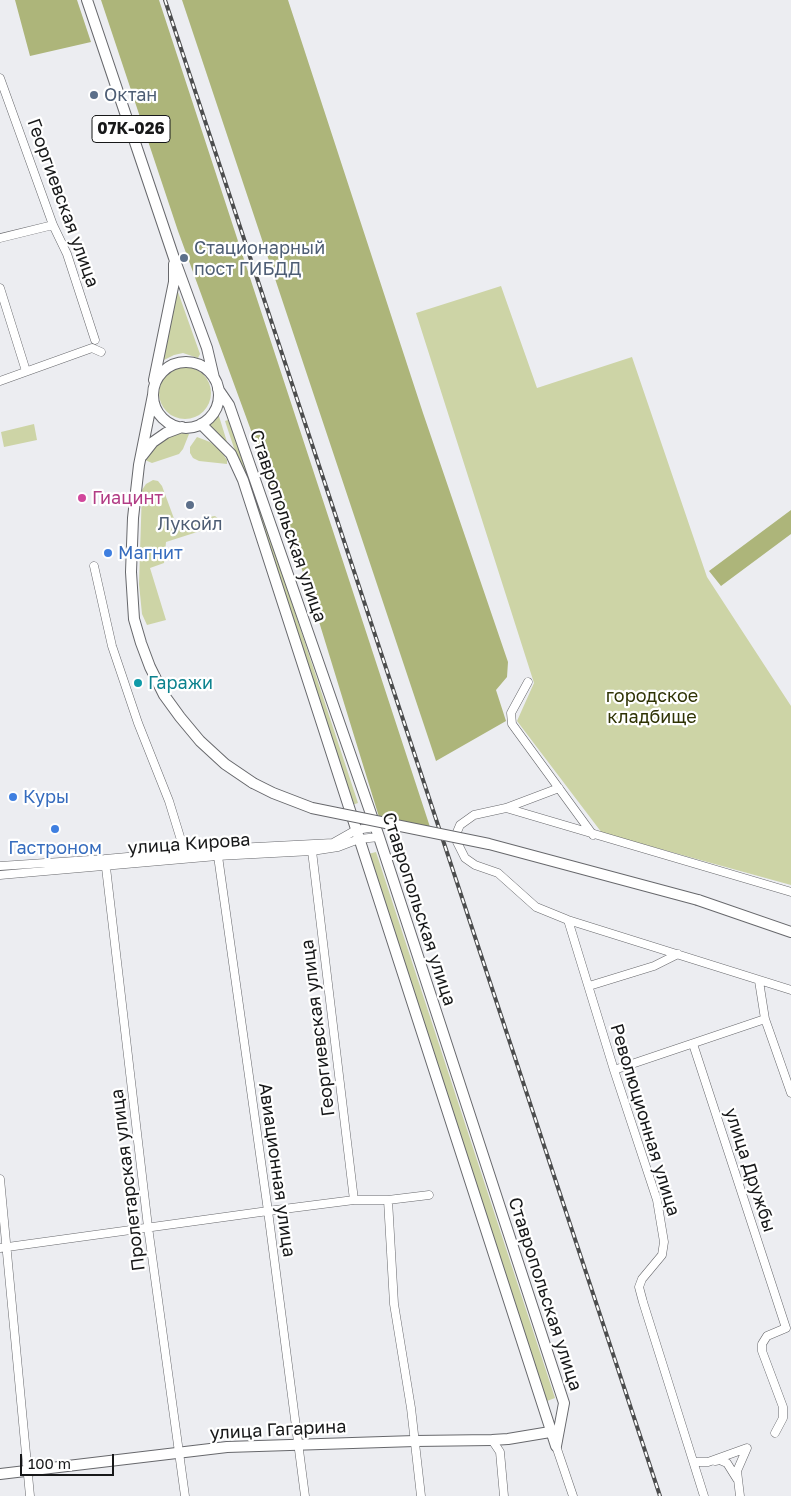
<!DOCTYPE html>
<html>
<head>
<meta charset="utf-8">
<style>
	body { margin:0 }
	#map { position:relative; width:791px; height:1496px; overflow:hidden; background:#ecedf1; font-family:"Golos Text",sans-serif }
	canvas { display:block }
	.scale { position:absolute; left:20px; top:1454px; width:94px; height:22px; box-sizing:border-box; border:2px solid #171819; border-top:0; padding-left:6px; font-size:15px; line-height:18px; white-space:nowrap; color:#171819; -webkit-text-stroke:4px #fff; paint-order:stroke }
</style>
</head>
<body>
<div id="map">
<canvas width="791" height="1496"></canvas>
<div class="scale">100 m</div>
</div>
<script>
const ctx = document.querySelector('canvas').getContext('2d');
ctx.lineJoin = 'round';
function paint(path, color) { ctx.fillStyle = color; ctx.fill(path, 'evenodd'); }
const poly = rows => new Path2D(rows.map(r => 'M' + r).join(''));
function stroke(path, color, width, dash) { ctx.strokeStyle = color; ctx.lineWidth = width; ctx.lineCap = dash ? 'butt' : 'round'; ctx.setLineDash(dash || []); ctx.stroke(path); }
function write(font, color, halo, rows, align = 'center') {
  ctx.font = font + ' "Golos Text",sans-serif'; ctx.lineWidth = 4.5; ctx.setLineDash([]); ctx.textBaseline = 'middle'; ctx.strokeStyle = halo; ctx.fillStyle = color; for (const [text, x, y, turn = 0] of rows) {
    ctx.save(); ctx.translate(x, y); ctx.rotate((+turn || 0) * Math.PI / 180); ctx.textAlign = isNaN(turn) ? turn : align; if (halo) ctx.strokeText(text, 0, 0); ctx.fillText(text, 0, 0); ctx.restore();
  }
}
const green = poly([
	[501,286,537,388,632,357,707,577,791,706,791,885,602,833,517,721,534,683,416,313],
	[174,292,178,292,200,354,198,358,183,353,174,355,164,360,161,358],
	'159 393a26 26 0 1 1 52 0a26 26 0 1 1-52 0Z',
	[218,413,227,442,216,433,205,427],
	[231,419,358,803,352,805,225,421],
	[34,424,37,440,4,447,1,432],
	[185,433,189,434,183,449,179,454,152,463,145,460,157,444,165,438,174,434],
	[197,437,210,442,221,451,227,460,227,464,199,461,193,458,190,453,190,447],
	[153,480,158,481,162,486,176,524,182,526,208,517,215,516,219,519,219,525,166,542,164,563,150,568,166,620,147,625,142,614,139,584,142,490,146,484],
	[376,852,555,1398,547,1401,368,854]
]);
const forest = poly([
	[15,0,77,0,91,42,30,56],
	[101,0,159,0,430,827,379,817,309,589,178,231],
	[182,0,288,0,423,413,508,662,507,677,496,690,506,721,436,761],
	[791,510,791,534,721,586,709,571]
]);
const minor = poly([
	[0,78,53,225,67,254,95,340],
	[0,238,53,225],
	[0,288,26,371],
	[0,381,92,348,101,352],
	[94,566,112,646,138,723,169,801,185,853],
	[528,682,511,713,512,724,593,835],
	[559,788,506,808,474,815,460,825,457,832,457,842,465,858,475,865,498,873,536,907,568,920,791,990],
	[506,808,791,892],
	[217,849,268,1211,305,1496],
	[312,851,354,1200],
	[105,859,148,1227,185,1496],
	[0,866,105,859,217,849,333,843,356,830,375,827],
	[0,875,217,856,312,851,338,847,359,839,379,837],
	[568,920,614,1070,657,1200,664,1242,662,1255,642,1279,639,1287,643,1302,704,1496],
	[759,981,765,1019,791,1093],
	[589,986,654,966,678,954],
	[693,1044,786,1328,767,1336,762,1344,762,1351,783,1407,783,1418,775,1433],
	[614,1070,765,1019],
	[0,1179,30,1496],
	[388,1200,394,1304,411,1408,421,1496],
	[0,1248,268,1211,354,1200,388,1200,429,1195],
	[492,1440,500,1452,504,1496],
	[556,1446,573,1496],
	[715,1461,720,1460,727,1463,737,1479],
	[694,1462,708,1462,747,1448,737,1471,740,1496]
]);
const major = poly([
	[87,0,174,258,207,348,214,378],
	'153 395a33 33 0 1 1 66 0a33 33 0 1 1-66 0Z',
	[154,380,174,282,174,264],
	[218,389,229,405,379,837,564,1403,556,1446],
	[153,395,139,465,133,518,131,572,134,619,141,643,150,667,164,695,180,717,200,741,225,764,253,783],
	[201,424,231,454,243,480,556,1446],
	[142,456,153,442,166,433,182,427],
	[698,900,791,932],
	[0,1474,227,1447,415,1441,492,1440,508,1439,556,1431]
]);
const rail = poly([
	[165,0,660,1496]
]);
const majorBridge = poly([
	[253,783,273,793,312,808,489,844,698,900]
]);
const markers = [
	[94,95,5,"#5c6f8a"],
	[184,258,5,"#5c6f8a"],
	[82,498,5,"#d1479c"],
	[190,505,5,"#5c6f8a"],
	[108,553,5,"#3f7fe0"],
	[138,683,5,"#0f9aa8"],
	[13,797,5,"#3f7fe0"],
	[55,829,5,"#3f7fe0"]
];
const shields = [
	[131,129,78]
];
const shieldNames = [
	["07К-026",131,129]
];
const serviceNames = [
	["Октан",104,95],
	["Стационарный",194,248],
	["пост ГИБДД",194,269],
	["Лукойл",190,524,"center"]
];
const streetNames = [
	["Георгиевская улица",63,203,70],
	["Ставропольская улица",288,526,71],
	["улица Кирова",189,844,-4],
	["Ставропольская улица",419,909,72],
	["Георгиевская улица",318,1028,-97],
	["Революционная улица",645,1120,73],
	["Авиационная улица",277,1170,82],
	["улица Дружбы",750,1170,72],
	["Пролетарская улица",128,1180,-97],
	["Ставропольская улица",545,1294,72],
	["улица Гагарина",278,1430,-3]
];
const hotelNames = [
	["Гиацинт",92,498]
];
const shopNames = [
	["Магнит",118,553],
	["Куры",23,797],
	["Гастроном",55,848,"center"]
];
const cultureNames = [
	["Гаражи",148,683]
];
const parkNames = [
	["городское",652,696],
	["кладбище",652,717]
];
paint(green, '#cdd4a6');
paint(forest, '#adb57a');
stroke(minor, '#67686c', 9);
stroke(major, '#67686c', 12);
stroke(minor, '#fff', 8);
stroke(major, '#fff', 10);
stroke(rail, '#4c4d4e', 4);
stroke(rail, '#fff', 2, [5.5]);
stroke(majorBridge, '#67686c', 12, []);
stroke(majorBridge, '#fff', 10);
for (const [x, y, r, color] of markers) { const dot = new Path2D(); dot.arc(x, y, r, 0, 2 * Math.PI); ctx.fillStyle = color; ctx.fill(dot); stroke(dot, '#fff', 2); }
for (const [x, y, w] of shields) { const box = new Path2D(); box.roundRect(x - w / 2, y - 13.5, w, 27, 4); ctx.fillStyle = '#fff'; ctx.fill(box); stroke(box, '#171819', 1); }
write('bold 16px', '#171819', null, shieldNames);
write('18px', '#4e5e75', '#fff', serviceNames, 'left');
write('18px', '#171819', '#fff', streetNames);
write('18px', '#b23c85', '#fff', hotelNames, 'left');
write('18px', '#366cbe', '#fff', shopNames, 'left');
write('18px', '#0d838f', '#fff', cultureNames, 'left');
write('18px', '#2f3304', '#fff', parkNames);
</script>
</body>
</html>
